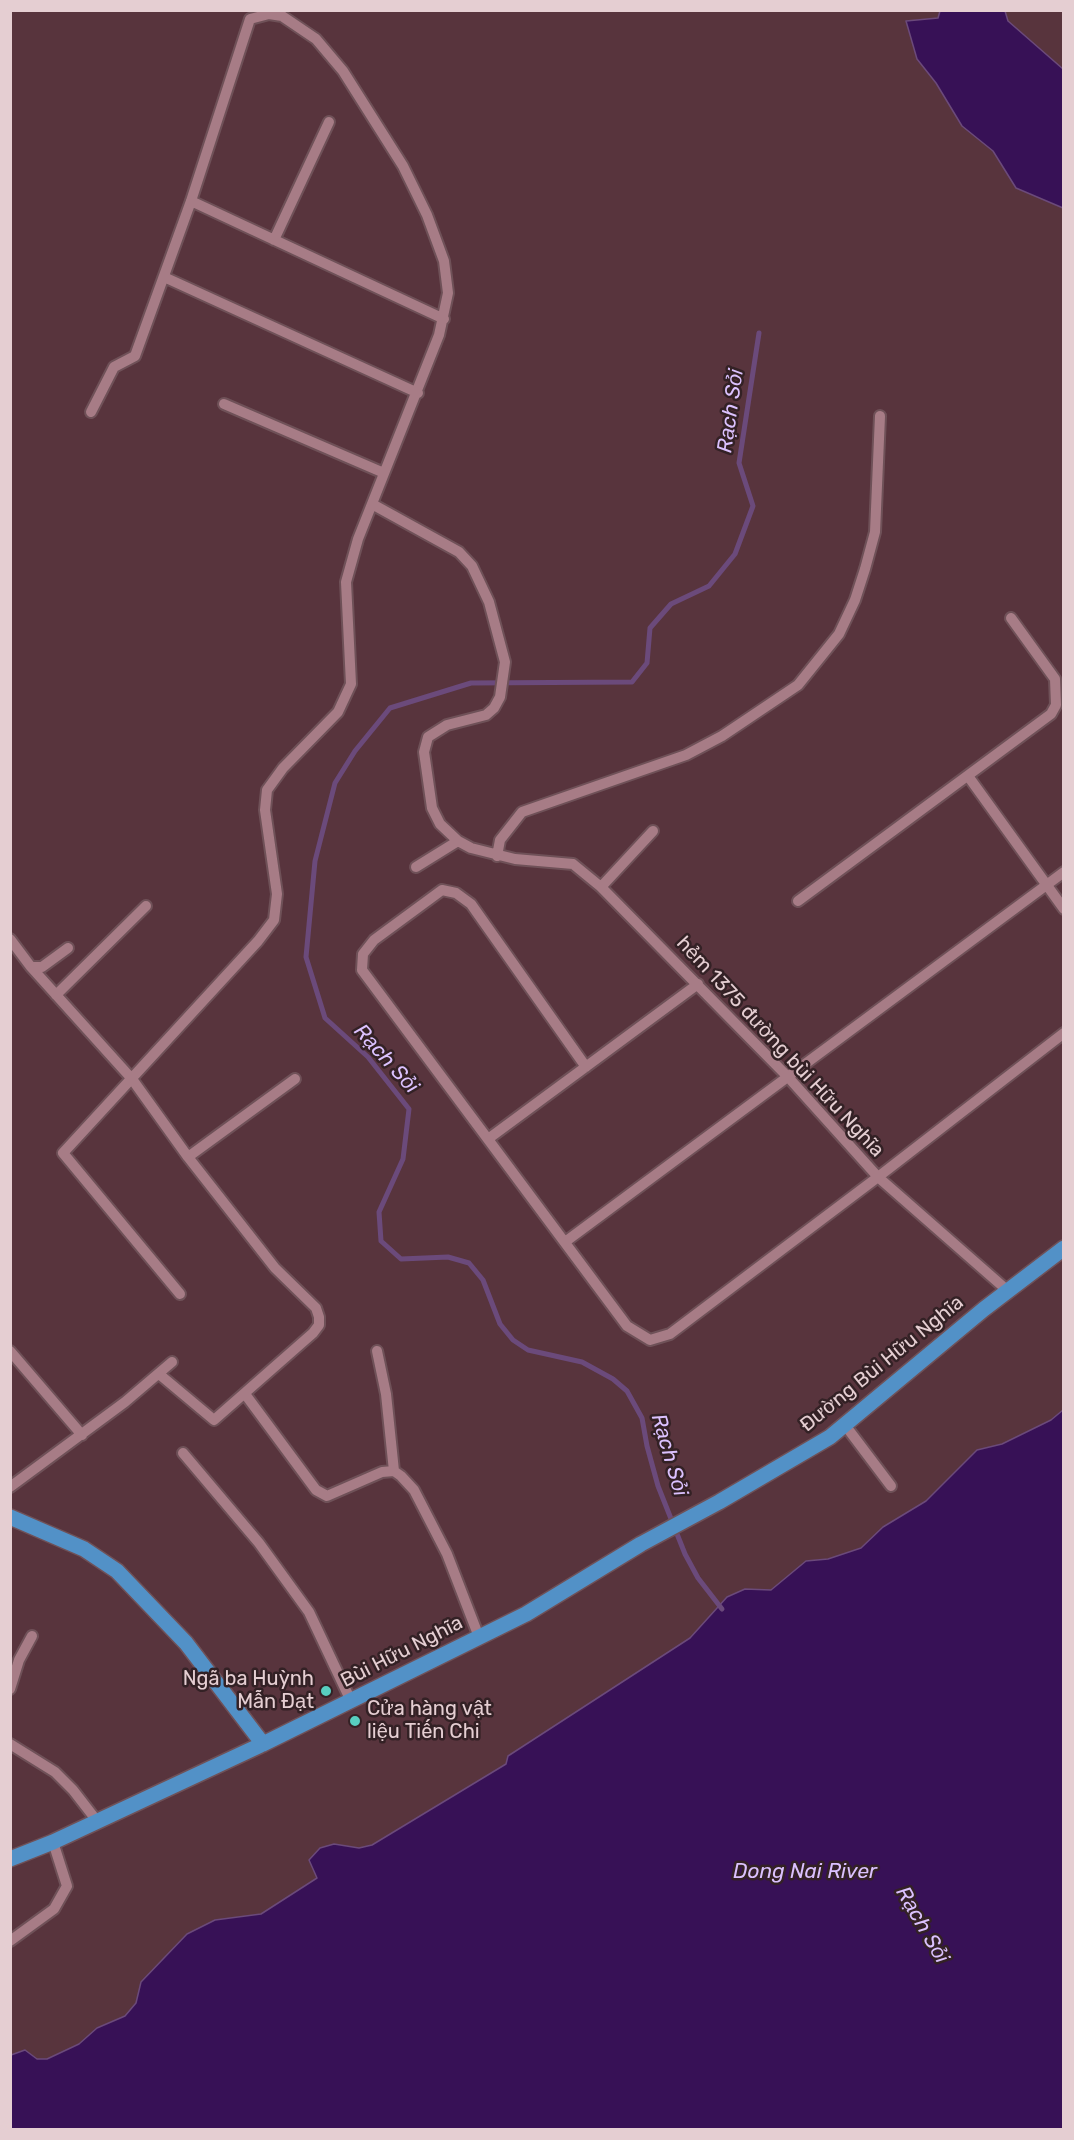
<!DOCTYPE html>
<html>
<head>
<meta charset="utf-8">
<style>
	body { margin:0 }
	#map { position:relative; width:1074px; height:2140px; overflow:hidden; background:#58343d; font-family:Rubik,sans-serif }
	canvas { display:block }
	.frame { position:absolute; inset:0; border:12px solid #e5ced2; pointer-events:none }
</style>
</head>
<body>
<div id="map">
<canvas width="1074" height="2140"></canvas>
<div class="frame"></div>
</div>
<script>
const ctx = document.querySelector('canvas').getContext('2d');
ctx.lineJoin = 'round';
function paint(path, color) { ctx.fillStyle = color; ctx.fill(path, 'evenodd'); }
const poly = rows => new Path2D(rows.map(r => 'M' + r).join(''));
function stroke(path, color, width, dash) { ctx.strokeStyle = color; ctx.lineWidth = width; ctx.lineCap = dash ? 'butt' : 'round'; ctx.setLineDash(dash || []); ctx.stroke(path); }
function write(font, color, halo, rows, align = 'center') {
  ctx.font = font + ' Rubik,sans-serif'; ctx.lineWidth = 5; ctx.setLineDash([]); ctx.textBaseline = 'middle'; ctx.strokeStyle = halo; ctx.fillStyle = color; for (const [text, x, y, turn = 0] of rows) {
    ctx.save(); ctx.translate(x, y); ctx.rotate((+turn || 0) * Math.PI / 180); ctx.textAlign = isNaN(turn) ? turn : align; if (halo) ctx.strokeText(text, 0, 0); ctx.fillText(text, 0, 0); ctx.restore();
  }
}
const water = poly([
	[940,11,1005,11,1008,21,1063,69,1063,208,1016,188,993,151,962,126,936,83,917,59,906,21,938,18,940,11],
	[1063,1410,1063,2129,11,2129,11,2055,25,2050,37,2059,47,2059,79,2044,97,2028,125,2016,136,2003,141,1982,187,1934,215,1920,261,1914,317,1878,309,1860,320,1848,334,1844,359,1848,372,1845,506,1764,508,1756,690,1638,727,1597,745,1589,771,1590,806,1561,828,1559,861,1548,883,1527,926,1501,977,1450,1002,1444,1051,1420,1063,1410]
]);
const stream = poly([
	[722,1609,698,1578,685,1554,658,1486,647,1446,642,1418,627,1391,613,1379,582,1362,528,1350,513,1340,500,1324,483,1280,469,1263,448,1257,401,1259,381,1241,379,1212,403,1159,409,1109,368,1057,325,1018,306,957,315,861,335,783,355,751,390,708,471,683,632,682,647,663,650,628,671,604,709,586,735,554,753,506,739,463,759,333]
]);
const minor = poly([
	[191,201,444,319],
	[274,240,329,122],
	[164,277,418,393],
	[224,404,384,473],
	[91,412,114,367,135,356,191,201,250,19,269,14,282,16,316,39,343,71,403,166,427,215,444,261,448,293,439,335,358,539,346,582,351,684,338,712,283,768,267,790,265,810,277,894,274,920,258,941,63,1153,180,1294],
	[372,504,459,552,472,566,489,602,505,662,500,697,494,708,486,715,447,725,428,737,424,752,432,808,440,824,458,841,471,848,515,859,573,864,601,887,788,1077,878,1177,1008,1291],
	[968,776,1064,909],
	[497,856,500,840,522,812,686,755,722,736,798,685,839,634,855,600,865,569,875,532,880,416],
	[416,867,458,841],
	[601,887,653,831],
	[798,901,1051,714,1056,705,1055,679,1011,618],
	[10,939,31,967,132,1079,188,1157,275,1268,316,1308,319,1317,319,1325,313,1333,214,1420,159,1374],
	[31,967,42,967,68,948],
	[56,995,146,906],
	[586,1067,471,904,456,893,442,890,374,940,363,954,362,970,627,1326,650,1340,670,1334,878,1177,1064,1033],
	[488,1139,698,984],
	[188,1157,295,1079],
	[565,1242,1064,872],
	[10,1351,82,1435],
	[377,1351,386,1394,394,1471],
	[245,1394,316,1490,327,1496,382,1472,394,1471,401,1476,414,1490,447,1554,479,1637],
	[845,1425,891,1486],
	[183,1453,259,1543,309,1612,351,1701],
	[10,1487,125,1402,172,1362],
	[10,1689,19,1660,32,1636],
	[10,1744,55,1772,73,1790,97,1821],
	[10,1941,54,1909,67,1886,53,1842]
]);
const major = poly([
	[10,1517,84,1549,117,1571,186,1643,263,1744],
	[10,1859,53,1842,263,1744,526,1614,641,1544,719,1502,830,1437,984,1309,1064,1248]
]);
const markers = [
	[326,1691,6,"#58cec0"],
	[355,1721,6,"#58cec0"]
];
const streetNames = [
	["hẻm 1375 đường bùi Hữu Nghĩa",780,1047,47],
	["Đường Bùi Hữu Nghĩa",882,1364,-39],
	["Bùi Hữu Nghĩa",402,1652,-27]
];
const poiNames = [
	["Ngã ba Huỳnh",314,1679],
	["Mẫn Đạt",314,1702],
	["Cửa hàng vật",367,1709,"left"],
	["liệu Tiến Chi",367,1732,"left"]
];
const waterNames = [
	["Rạch Sỏi",731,411,-82],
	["Rạch Sỏi",386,1059,48],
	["Rạch Sỏi",669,1455,74],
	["Dong Nai River",805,1872],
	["Rạch Sỏi",922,1925,60]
];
paint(water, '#371156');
stroke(water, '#6b4a7b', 1.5);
stroke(stream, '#6b4a7b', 5);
stroke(minor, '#6f5158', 14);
stroke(major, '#6f5158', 18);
stroke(minor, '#a77c86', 10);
stroke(major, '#5291c7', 15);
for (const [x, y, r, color] of markers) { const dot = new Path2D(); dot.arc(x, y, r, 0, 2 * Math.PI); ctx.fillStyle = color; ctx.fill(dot); stroke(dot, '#332125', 2); }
write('20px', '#e5ced2', '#332125', streetNames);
write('20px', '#e5ced2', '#332125', poiNames, 'right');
write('italic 21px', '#dbc1fe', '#332125', waterNames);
</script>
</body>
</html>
